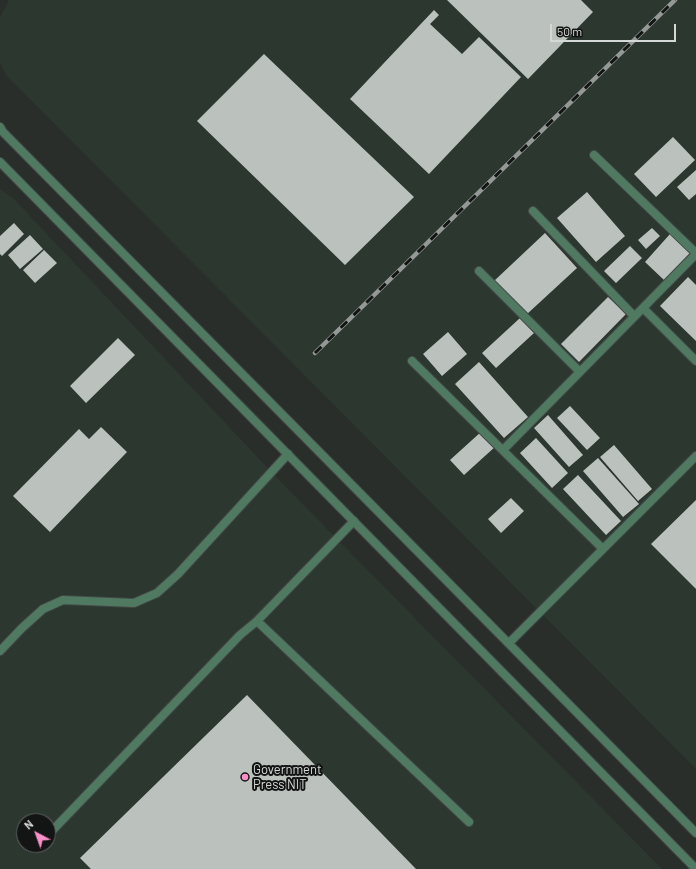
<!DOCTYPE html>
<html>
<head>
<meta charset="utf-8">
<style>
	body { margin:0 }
	#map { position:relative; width:696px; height:869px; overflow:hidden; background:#292e2b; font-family:Barlow,sans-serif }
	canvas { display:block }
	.north { position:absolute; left:16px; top:813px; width:40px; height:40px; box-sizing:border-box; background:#131514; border:1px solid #606362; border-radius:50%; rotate:319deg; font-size:11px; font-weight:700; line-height:16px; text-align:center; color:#d4d8d6 }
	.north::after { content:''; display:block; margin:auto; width:14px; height:18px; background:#fa8fc8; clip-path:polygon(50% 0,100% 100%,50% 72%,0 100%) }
	.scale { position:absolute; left:550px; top:24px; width:126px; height:18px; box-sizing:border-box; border:2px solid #d4d8d6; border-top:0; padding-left:5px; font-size:12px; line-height:14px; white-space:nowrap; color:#d4d8d6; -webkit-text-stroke:3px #131514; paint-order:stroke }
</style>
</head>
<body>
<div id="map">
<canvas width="696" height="869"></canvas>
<div class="north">N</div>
<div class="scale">50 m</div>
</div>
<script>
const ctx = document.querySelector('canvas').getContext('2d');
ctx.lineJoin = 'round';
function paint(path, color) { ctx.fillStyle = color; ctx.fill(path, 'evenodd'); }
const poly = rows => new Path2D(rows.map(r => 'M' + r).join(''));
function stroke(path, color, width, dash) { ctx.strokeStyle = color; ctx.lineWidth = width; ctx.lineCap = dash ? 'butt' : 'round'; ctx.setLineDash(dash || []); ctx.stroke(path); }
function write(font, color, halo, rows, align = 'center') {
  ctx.font = font + ' Barlow,sans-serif'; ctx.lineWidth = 4; ctx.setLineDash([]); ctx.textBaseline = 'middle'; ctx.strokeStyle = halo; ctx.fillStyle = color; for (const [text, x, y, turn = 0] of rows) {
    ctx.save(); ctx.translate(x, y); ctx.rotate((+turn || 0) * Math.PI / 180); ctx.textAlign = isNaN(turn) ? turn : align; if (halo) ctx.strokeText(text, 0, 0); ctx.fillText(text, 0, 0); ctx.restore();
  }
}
const built = poly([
	[9,0,696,0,696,769,6,75,0,63,0,18],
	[0,189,14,199,281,482,662,869,0,869],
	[24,821,48,821,48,845,24,845]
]);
const building = poly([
	[447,0,581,0,593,12,528,79],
	[434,10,439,15,430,24,462,54,479,37,521,77,429,174,350,99],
	[264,54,414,197,345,265,197,121],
	[673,137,695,160,656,197,634,174],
	[696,170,696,194,689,200,677,187],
	[587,192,625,236,596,262,557,218],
	[14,223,24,234,2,256,0,254,0,236],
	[652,228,660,236,646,249,638,240],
	[545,233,577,268,526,315,494,281],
	[670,234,690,253,664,280,645,262],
	[30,235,43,249,20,269,8,255],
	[630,246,642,258,616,283,604,271],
	[44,250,57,263,35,283,23,270],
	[688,277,696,285,696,341,660,306],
	[608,297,626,314,579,362,561,344],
	[520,318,534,333,496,368,482,353],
	[448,332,467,354,442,376,423,354],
	[118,338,135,355,86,403,70,386],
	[479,362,528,417,504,438,455,384],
	[570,406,600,438,587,450,557,418],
	[548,415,583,455,569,467,534,428],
	[101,427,127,452,50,532,13,496,79,429,89,439],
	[482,431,496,446,464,475,450,460],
	[536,438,568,473,552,488,520,453],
	[614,445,652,489,638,501,600,457],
	[598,458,639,504,623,517,583,471],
	[578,475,621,521,606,535,563,489],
	[511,498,524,511,501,533,488,519],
	[696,500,696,589,651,544],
	[247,695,416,869,91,869,80,858]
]);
const service = poly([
	[594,155,696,253],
	[533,211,634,316],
	[479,271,580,372],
	[643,308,696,361],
	[412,361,603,549],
	[503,450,696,254],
	[509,643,696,456]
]);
const minor = poly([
	[257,621,469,822],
	[0,651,22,628,43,609,63,600,134,603,157,593,178,574,288,454],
	[48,835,240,635,257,621,354,521]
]);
const tertiary = poly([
	[0,127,3,132,696,833],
	[0,162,696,869]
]);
const rail = poly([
	[315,353,675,0]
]);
const markers = [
	[245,777,4,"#fa8fc8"]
];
const poiNames = [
	["Government",253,770],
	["Press NIT",253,785]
];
paint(built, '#2c3730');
paint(building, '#bbc1bd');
stroke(service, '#444946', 10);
stroke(minor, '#444946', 10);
stroke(tertiary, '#444946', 10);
stroke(service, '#4f7a61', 8);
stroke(minor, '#4f7a61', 8);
stroke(tertiary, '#4f7a61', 8);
stroke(rail, '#949896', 4.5);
stroke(rail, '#131514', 3, [9]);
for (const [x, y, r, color] of markers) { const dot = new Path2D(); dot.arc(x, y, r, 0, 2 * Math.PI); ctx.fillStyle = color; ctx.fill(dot); stroke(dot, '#131514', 1.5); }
write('13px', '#d4d8d6', '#131514', poiNames, 'left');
</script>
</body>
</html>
